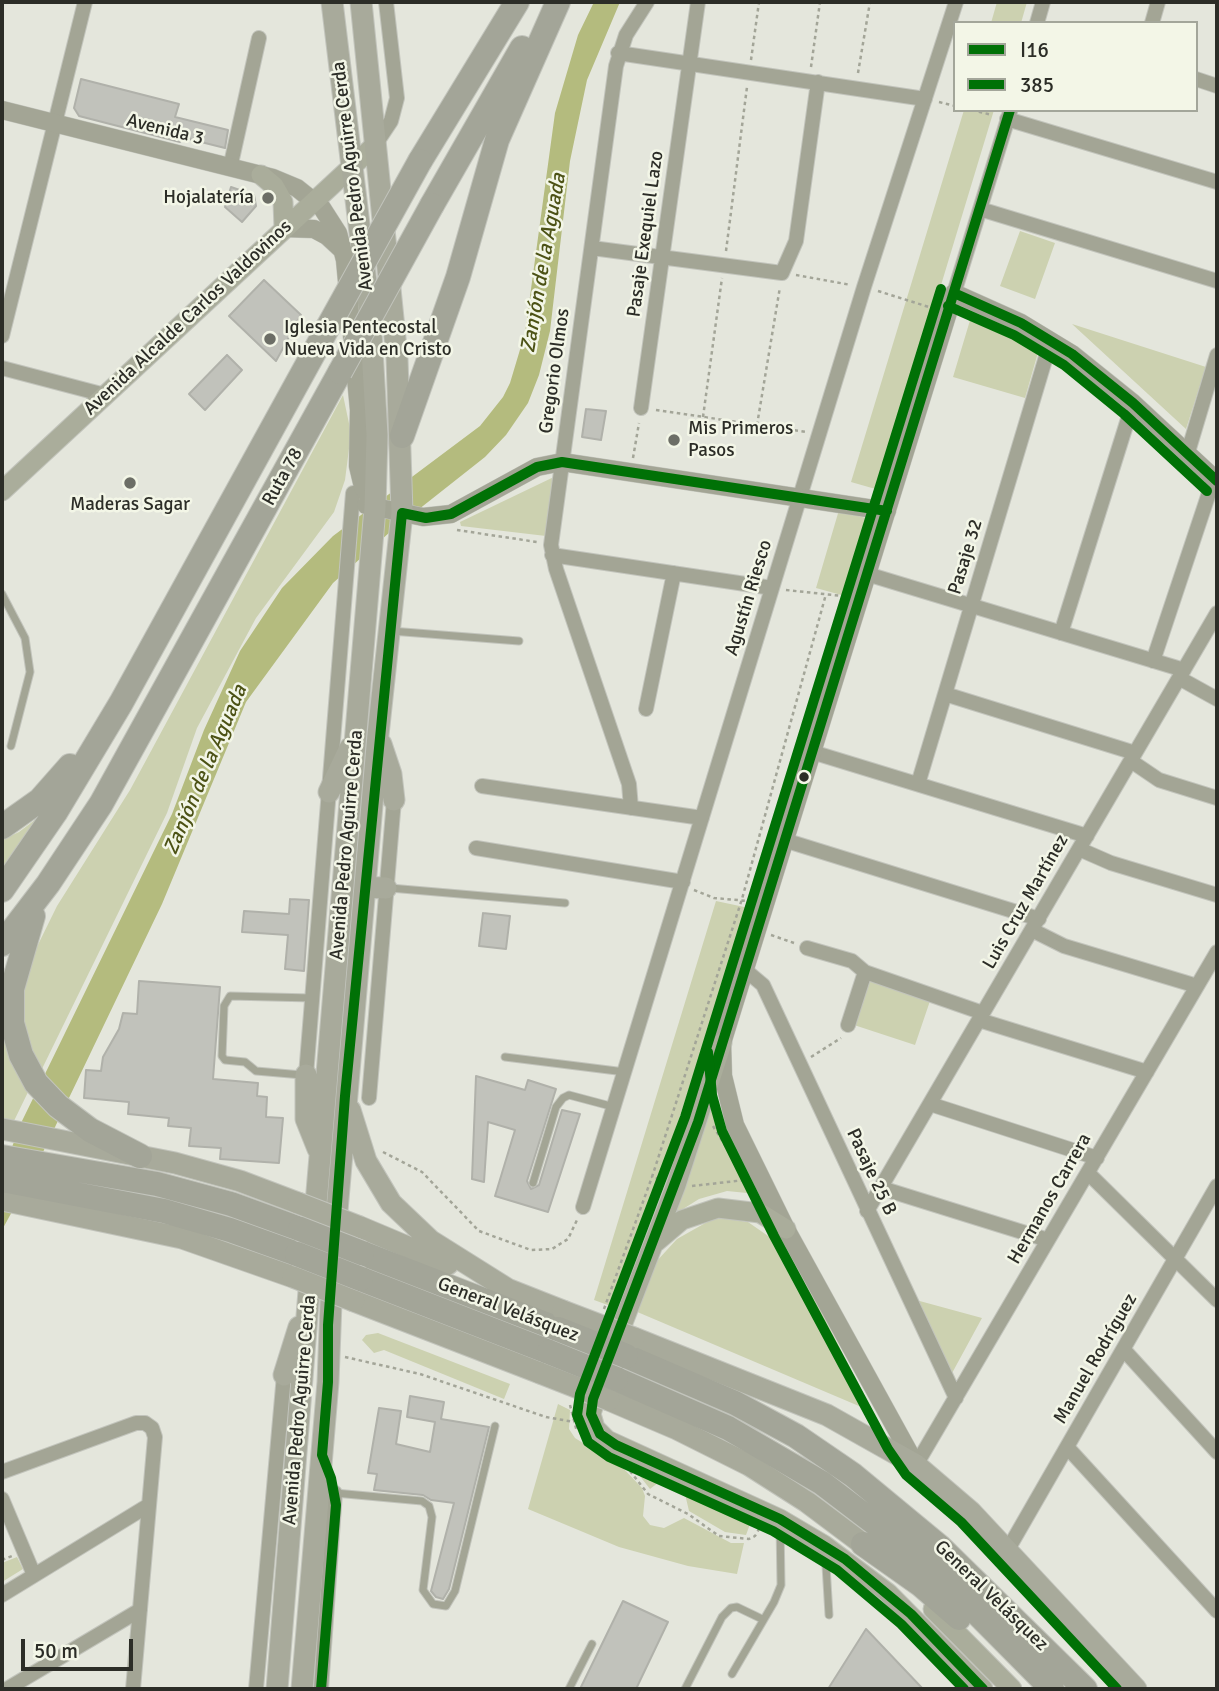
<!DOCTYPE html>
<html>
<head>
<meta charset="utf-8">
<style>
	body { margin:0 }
	#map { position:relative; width:1219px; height:1691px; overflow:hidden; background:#e4e6dc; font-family:Signika,sans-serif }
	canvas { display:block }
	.frame { position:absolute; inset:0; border:4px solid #2c2d27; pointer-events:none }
	.legend { position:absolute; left:953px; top:21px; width:245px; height:91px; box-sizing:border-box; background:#f3f6e7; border:2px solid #a3a69a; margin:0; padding:9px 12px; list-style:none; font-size:21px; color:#2c2d27 }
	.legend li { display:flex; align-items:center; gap:14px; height:35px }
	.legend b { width:35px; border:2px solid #a3a69a }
	.scale { position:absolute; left:21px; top:1639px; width:112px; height:32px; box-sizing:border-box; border:4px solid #2c2d27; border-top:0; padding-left:9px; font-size:21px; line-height:24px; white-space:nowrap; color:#2c2d27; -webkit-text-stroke:5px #f3f6e7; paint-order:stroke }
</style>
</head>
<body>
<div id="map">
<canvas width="1219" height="1691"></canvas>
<div class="frame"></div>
<ul class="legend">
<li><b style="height:9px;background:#007106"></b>I16</li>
<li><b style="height:9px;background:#007106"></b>385</li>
</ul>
<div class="scale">50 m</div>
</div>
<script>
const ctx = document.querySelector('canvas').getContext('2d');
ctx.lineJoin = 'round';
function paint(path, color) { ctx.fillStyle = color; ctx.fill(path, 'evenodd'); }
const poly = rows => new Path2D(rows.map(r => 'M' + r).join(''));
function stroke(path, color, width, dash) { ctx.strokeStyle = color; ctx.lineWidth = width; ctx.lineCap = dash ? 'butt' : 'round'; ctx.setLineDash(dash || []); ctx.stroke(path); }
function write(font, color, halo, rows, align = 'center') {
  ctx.font = font + ' Signika,sans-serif'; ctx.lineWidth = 5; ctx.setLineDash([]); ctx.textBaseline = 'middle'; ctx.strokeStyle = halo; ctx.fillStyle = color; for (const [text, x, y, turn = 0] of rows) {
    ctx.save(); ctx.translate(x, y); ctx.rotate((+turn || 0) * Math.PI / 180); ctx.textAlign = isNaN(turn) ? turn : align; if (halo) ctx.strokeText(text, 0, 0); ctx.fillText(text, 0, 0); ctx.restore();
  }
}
const green = poly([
	[997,2,1027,2,1021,23,991,23],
	[964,110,994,110,879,490,851,482],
	[1020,231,1055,243,1035,299,1000,286],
	[971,317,1006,328,1039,349,1025,398,953,377],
	[1072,324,1206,367,1186,429],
	[343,395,351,433,345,480,334,512,256,618,197,728,167,813,39,1075,18,1005,28,965,57,906,130,790],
	[558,475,546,536,461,526,460,522],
	[839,510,869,519,845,596,816,588],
	[48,810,2,876,2,840,19,832],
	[716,901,749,908,616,1308,594,1300],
	[7,966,29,1090,13,1123,2,1121,2,971],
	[867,977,931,998,915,1045,851,1024],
	[712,1106,763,1203,747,1193,727,1191,699,1199,675,1214],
	[716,1217,748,1222,781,1245,795,1261,873,1412,635,1311,655,1263,677,1239],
	[916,1300,982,1318,951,1375],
	[378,1333,510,1384,504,1399,384,1350,374,1353,362,1340,366,1335],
	[558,1404,570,1410,569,1429,575,1438,624,1469,642,1488,645,1496,643,1516,650,1525,664,1528,684,1518,731,1543,744,1543,737,1574,688,1566,619,1547,528,1509],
	[611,1455,753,1516,746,1535,725,1532,689,1511,685,1494,672,1483,659,1482,650,1489,635,1470],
	[17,1557,23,1569,2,1582,2,1563]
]);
const water = poly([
	[594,2,620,2,587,80,570,161,550,331,539,375,528,403,506,435,485,457,390,532,333,583,246,702,162,904,32,1175,2,1230,2,1173,22,1121,172,814,204,730,240,651,282,588,333,536,480,426,503,397,510,383,525,333,555,113,578,35]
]);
const building = poly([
	[81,79,179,104,175,117,228,130,225,148,181,137,180,142,79,116,74,108,81,79],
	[231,187,254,195,256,206,242,222,225,207,231,187],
	[264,280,301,315,276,361,229,316,264,280],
	[227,355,242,370,205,410,189,394,227,355],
	[586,409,606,411,601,440,582,437,586,409],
	[290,899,309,900,304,971,285,969,288,935,242,932,244,911,289,914,290,899],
	[483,913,510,916,506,949,479,946,483,913],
	[139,981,220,987,213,1079,258,1083,257,1096,267,1097,266,1117,283,1118,279,1163,220,1159,221,1148,189,1146,191,1128,168,1126,169,1118,128,1114,129,1102,84,1098,86,1070,101,1071,103,1057,119,1029,123,1013,137,1014,139,981],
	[476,1076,525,1090,528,1080,556,1089,527,1181,531,1189,539,1185,562,1110,580,1114,548,1212,495,1196,515,1130,488,1122,484,1182,472,1179,476,1076],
	[410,1396,444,1402,441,1419,489,1427,449,1589,443,1599,436,1597,431,1591,454,1503,431,1500,423,1495,374,1490,377,1474,368,1473,379,1408,401,1411,396,1444,430,1452,435,1422,407,1417,410,1396],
	[623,1601,668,1622,636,1689,580,1689,623,1601],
	[866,1629,923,1689,828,1689,866,1629]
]);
const path = poly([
	[751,60,759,2],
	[811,67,820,2],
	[858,73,870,2],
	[939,102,955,106],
	[972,110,992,115],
	[726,251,747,87],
	[796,275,851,285],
	[878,291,932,308],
	[656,410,806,432],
	[703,417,722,278],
	[757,425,780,287],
	[633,458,639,423],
	[457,530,537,542],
	[786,590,842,596],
	[694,890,714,898,748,901],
	[771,935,794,943],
	[811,1057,841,1038],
	[713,1126,726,1147],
	[383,1152,422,1172,479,1231,531,1250,552,1249,568,1239,577,1220],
	[659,1179,652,1177,742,899,826,594],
	[692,1186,745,1180],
	[604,1309,652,1177],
	[345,1357,420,1374,546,1417,574,1422],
	[570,1405,577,1432],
	[630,1471,648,1494,688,1514,719,1536,749,1539,755,1536,759,1529],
	[2,1560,12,1556]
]);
const service = poly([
	[2,594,25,638,30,672,11,746],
	[391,631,519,641],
	[390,888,565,903],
	[505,1057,625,1072],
	[302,1075,256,1071,245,1062,225,1060,222,1056,224,1006,230,996,312,998],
	[533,1183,556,1107,563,1098,569,1095,614,1107],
	[335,1493,422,1501,429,1506,432,1517,423,1590,433,1604,446,1606,455,1591,495,1426],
	[825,1549,829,1615],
	[732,1674,774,1602,781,1585,780,1523],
	[569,1689,592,1644],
	[685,1689,722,1617,731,1608,737,1607,762,1619]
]);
const minor = poly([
	[1037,23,1043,2],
	[1152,23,1158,2],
	[618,53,925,99],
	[1196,79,1217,86],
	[1007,119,1217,182],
	[375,145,391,121,397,98,386,2],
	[230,168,259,38],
	[980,209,1217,281],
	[592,248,782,273,796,241,818,82],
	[954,293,1010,112],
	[2,336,85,2],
	[2,368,105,395],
	[641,408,698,2],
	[1188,452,1217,355],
	[552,555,772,588],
	[867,574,1184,670],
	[1061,633,1133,403],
	[1153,661,1214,478],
	[1179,678,1217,699],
	[945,694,1135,753],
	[646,709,674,573],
	[812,752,1087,836],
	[1131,761,1159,780,1217,798],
	[918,784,1051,340],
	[482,786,702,818],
	[631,808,629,784,556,569,551,545,616,66,626,35,647,2],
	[784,840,1039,919],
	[476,848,683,882],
	[1079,849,1111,863,1217,895],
	[1032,930,1064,946,1197,986],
	[807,948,852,961,865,972,983,1013],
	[744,969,763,985,956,1398],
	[979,1020,1147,1072],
	[848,1025,865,972],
	[306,1075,353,493],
	[369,1098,394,800],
	[930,1104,1097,1158],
	[1088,1173,1217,1300],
	[881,1188,1048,1240],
	[583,1207,864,287,956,2],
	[867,1211,1217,613],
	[1124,1350,1217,1452],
	[1067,1447,1217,1611],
	[916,1465,1217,952],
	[2,1472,136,1423,145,1423,152,1428,155,1437,133,1689],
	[2,1499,34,1575],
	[1007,1551,1217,1186],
	[2,1595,149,1505],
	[7,1689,140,1610],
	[256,1689,284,1375],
	[321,1689,335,1493]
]);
const tertiary = poly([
	[2,110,273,178,297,188,322,208,338,233,345,260,359,410,358,466,363,487,375,508],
	[284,228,314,229,327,236,341,249],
	[366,505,423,517,451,514,537,467,562,462,887,511],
	[916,1465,786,1229,735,1125,723,1076,722,1043,954,293,1021,323,1072,354,1133,403,1217,481]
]);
const secondary = poly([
	[261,175,274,186,283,202,284,228],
	[2,491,374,146],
	[656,1242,682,1220,718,1208,760,1213,786,1229],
	[614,1346,676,1185,722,1043],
	[601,1380,591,1414,595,1428,607,1440,780,1519,824,1545,888,1593,983,1689],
	[933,1609,1012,1689]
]);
const primary = poly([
	[381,744,391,774,394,800],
	[329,792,350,748],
	[365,887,386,888],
	[306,1075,306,1119,318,1149],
	[350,1110,366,1161,391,1203,431,1241,509,1290],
	[2,1129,175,1163,240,1181,298,1203],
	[2,1200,182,1238,293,1277],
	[314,1227,375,508,377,435,370,315,332,2],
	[360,1227,448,1264],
	[335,1234,378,735,402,513,397,358,361,2],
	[497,1285,563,1311],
	[354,1301,540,1373],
	[634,1338,827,1415,916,1465,971,1512,1136,1689],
	[284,1375,299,1327],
	[609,1400,677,1429,749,1465,807,1502,863,1544],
	[277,1689,311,1266],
	[302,1689,328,1382,332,1276]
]);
const motorway = poly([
	[420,161,517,2],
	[432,205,522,48],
	[402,436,458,277,497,140,558,2],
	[2,827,40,800,70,766],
	[2,890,55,813,121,703,328,327],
	[33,916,12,989,12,1023,21,1055,36,1083,58,1106,90,1130,140,1156],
	[2,944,48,884,101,804,340,372],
	[2,1157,157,1184,231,1204,300,1229],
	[2,1180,164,1211,230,1230,297,1254],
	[362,1253,558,1329],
	[361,1279,549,1352],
	[626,1356,735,1403,796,1436,853,1475,940,1547,1085,1689],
	[616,1379,728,1428,822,1483,881,1528,955,1591,1052,1689],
	[863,1544,921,1585,959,1618]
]);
const primaryBridge = poly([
	[298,1203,360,1227],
	[293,1277,354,1301],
	[563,1311,634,1338],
	[540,1373,609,1400]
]);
const motorwayBridge = poly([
	[328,327,420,161],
	[340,372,432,205],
	[300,1229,362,1253],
	[297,1254,361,1279],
	[558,1329,626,1356],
	[549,1352,616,1379]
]);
const bus1 = poly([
	[954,293,1021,323,1072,354,1133,403,1217,481],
	[321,1689,336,1505,331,1478,322,1455,328,1382,328,1325,345,1096,402,513,426,518,451,514,537,467,562,462,887,511],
	[983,1689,911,1614,845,1559,780,1519,616,1445,600,1434,591,1414,593,1399,698,1122,1010,110]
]);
const bus2 = poly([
	[941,289,685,1117,580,1394,577,1415,588,1442,609,1457,773,1531,837,1570,901,1624,964,1689],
	[948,306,1014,335,1064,365,1124,414,1207,491],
	[708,1052,712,1095,722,1131,774,1236,888,1449,906,1475,961,1522,1117,1689]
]);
const markers = [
	[268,198,7,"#6c6e66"],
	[270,339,7,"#6c6e66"],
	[674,440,7,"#6c6e66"],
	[130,483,7,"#6c6e66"],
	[804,777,6,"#2c2d27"]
];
const streetNames = [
	["Avenida 3",165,130,14],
	["Avenida Pedro Aguirre Cerda",353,176,-97],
	["Pasaje Exequiel Lazo",646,234,-82],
	["Avenida Alcalde Carlos Valdovinos",188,318,-43],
	["Gregorio Olmos",555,371,-82],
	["Ruta 78",283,477,-61],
	["Pasaje 32",966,557,-73],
	["Agustín Riesco",749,598,-73],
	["Avenida Pedro Aguirre Cerda",347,845,-85],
	["Luis Cruz Martínez",1026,902,-60],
	["Pasaje 25 B",871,1172,65],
	["Hermanos Carrera",1050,1199,-60],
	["General Velásquez",508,1310,21],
	["Manuel Rodríguez",1096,1359,-60],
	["Avenida Pedro Aguirre Cerda",300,1410,-85],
	["General Velásquez",991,1596,44]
];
const poiNames = [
	["Hojalatería",254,198,"right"],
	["Iglesia Pentecostal",284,328],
	["Nueva Vida en Cristo",284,350],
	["Mis Primeros",688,429],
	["Pasos",688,451],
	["Maderas Sagar",130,505,"center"]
];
const waterNames = [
	["Zanjón de la Aguada",544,263,-80],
	["Zanjón de la Aguada",206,770,-67]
];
paint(green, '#ccd1b0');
paint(water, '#b4bb7e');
paint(building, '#c1c2bb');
stroke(building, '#b0b1aa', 2);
stroke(service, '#c2c4bc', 9);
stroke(minor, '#c2c4bc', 16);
stroke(tertiary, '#c2c4bc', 19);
stroke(secondary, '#c2c4bc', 21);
stroke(primary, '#c2c4bc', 23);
stroke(motorway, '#c2c4bc', 26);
stroke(path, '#a3a598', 2.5, [3.5, 3.5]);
stroke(service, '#a3a595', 7);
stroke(minor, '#a3a595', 14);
stroke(tertiary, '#a3a595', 18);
stroke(secondary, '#aaad9b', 19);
stroke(primary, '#a8aa9b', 21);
stroke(motorway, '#a3a598', 24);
stroke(primaryBridge, '#c2c4bc', 23, []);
stroke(motorwayBridge, '#c2c4bc', 26, []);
stroke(primaryBridge, '#a8aa9b', 21);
stroke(motorwayBridge, '#a3a598', 24);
stroke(bus1, '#007106', 10);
stroke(bus2, '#007106', 10);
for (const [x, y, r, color] of markers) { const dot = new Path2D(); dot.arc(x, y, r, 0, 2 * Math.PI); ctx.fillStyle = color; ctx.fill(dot); stroke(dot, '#f3f6e7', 2.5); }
write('19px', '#2c2d27', '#f3f6e7', streetNames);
write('19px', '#2c2d27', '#f3f6e7', poiNames, 'left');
write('italic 21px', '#4c5215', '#f3f6e7', waterNames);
</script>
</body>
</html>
